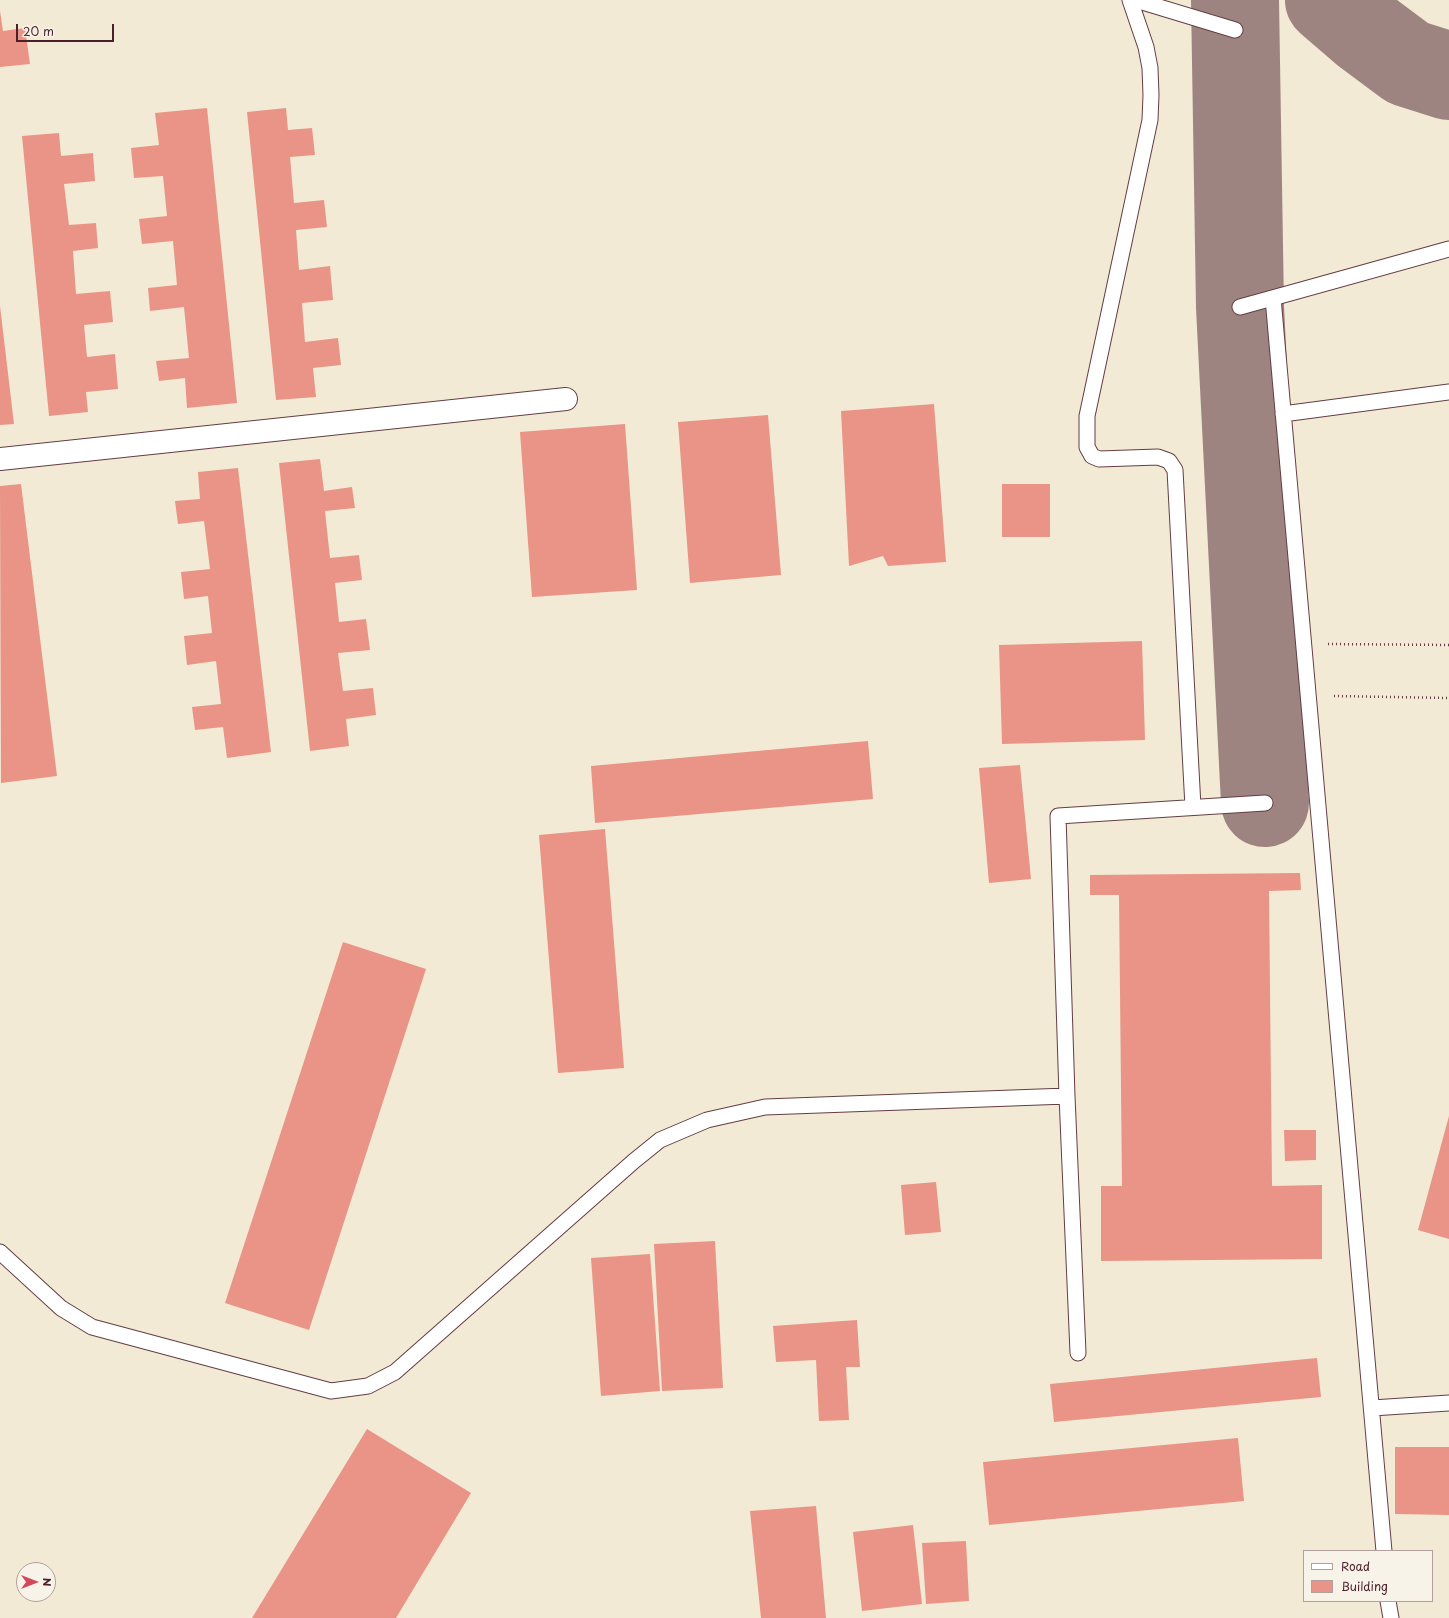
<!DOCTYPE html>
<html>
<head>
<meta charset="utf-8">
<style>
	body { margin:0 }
	#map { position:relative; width:1449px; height:1618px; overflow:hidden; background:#f2ead4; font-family:"Playpen Sans",sans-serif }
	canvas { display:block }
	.legend { position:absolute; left:1303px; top:1550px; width:130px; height:52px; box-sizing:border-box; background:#f7f3e8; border:1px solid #b29e9c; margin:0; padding:5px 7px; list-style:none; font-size:12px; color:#4a1f2b }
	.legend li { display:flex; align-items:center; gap:8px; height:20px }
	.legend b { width:20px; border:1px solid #b29e9c }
	.north { position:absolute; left:16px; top:1562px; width:40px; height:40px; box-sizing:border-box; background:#f7f3e8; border:1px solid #b29e9c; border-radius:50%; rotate:90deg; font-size:11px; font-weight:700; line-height:16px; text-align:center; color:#4a1f2b }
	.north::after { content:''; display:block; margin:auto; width:14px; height:18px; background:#d1495b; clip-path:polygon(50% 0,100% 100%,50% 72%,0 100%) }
	.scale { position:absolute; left:16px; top:24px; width:98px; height:18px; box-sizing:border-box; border:2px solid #4a1f2b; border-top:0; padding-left:5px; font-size:12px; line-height:14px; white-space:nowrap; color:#4a1f2b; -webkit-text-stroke:3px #f7f3e8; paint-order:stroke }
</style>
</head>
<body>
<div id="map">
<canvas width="1449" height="1618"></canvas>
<ul class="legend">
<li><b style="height:5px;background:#fff"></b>Road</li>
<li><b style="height:11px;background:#e99486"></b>Building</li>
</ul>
<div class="north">N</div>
<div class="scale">20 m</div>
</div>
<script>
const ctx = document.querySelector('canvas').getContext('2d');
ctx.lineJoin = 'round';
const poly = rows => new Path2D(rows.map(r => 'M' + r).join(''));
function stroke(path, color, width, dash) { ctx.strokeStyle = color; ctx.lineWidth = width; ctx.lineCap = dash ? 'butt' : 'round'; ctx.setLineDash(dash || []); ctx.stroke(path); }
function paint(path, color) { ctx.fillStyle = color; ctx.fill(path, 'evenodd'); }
const taxiway = poly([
	[1235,0,1240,307,1265,803],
	[1329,0,1365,31,1408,63,1449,76]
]);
const building = poly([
	[0,11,3,31,25,28,30,64,0,67],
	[207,108,237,403,187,408,185,378,159,381,156,361,189,358,184,307,150,311,148,288,177,285,173,241,142,244,139,219,167,216,163,176,134,178,131,148,159,145,155,113],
	[286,108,288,130,312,128,315,155,290,157,294,203,324,200,327,227,296,230,299,270,330,266,333,300,302,303,305,342,338,338,341,365,313,368,316,397,276,400,247,112],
	[59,133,61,156,93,153,95,181,64,184,69,225,96,223,98,248,73,251,76,294,110,291,113,322,84,325,87,357,115,354,118,389,86,392,88,412,49,416,22,136],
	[0,306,14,424,0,425],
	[934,404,946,562,888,566,883,556,849,566,841,411],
	[768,415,781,575,690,583,678,422],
	[625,424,637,590,532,597,520,432],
	[320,459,324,491,352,487,355,508,325,511,330,558,359,555,362,580,335,583,339,622,366,619,370,650,338,653,343,691,373,688,376,715,346,719,349,746,310,751,279,463],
	[238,468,271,752,227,758,223,727,195,730,192,707,221,704,216,661,187,665,184,636,212,633,208,596,184,599,181,572,210,569,204,521,178,524,175,501,200,499,198,472],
	[21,484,57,776,1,783,0,486],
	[1002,484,1050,484,1050,537,1002,537],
	[1142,641,1145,740,1002,744,999,645],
	[868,741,873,799,595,823,591,766],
	[1020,765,1031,879,989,883,979,768],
	[605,829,624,1068,558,1073,539,835],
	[1300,873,1301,890,1269,891,1272,1186,1322,1185,1322,1259,1101,1261,1101,1186,1122,1186,1119,895,1090,895,1090,875],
	[343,942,426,969,309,1330,225,1303],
	[1449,1116,1449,1239,1418,1230],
	[1284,1130,1316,1130,1316,1160,1285,1161],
	[936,1182,941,1232,905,1235,901,1185],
	[715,1241,723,1388,662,1391,654,1244],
	[650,1254,660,1391,601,1396,591,1258],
	[857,1320,860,1367,846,1367,849,1420,819,1421,816,1360,776,1362,773,1326],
	[1317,1358,1321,1397,1054,1422,1050,1384],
	[367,1429,471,1493,396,1618,252,1618],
	[1238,1438,1244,1501,989,1525,983,1462],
	[1395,1447,1449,1447,1449,1515,1395,1514],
	[816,1506,826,1618,761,1618,750,1511],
	[913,1525,922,1604,862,1611,853,1532],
	[966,1541,969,1601,926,1604,922,1543]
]);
const path = poly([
	[1328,644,1449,645],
	[1334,696,1449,698]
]);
const lane = poly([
	[1130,0,1146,47,1150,68,1151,95,1150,120,1087,416,1087,447,1092,456,1099,459,1158,457,1169,461,1175,470,1193,807],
	[1136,0,1235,30],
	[1273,298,1384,1551],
	[1240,307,1449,249],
	[1283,414,1449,392],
	[0,1252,61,1308,92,1327,331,1391,368,1386,395,1372,634,1161,660,1140,707,1120,765,1107,1067,1096],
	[1078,1353,1067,1096,1058,816,1265,803],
	[1372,1408,1449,1403],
	[1388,1601,1391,1618]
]);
const street = poly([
	[0,459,566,399]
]);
stroke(taxiway, '#9e8480', 88);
paint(building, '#e99486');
stroke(lane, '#633d44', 17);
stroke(street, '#633d44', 24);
stroke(path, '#633d44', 2.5, [1, 3]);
stroke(lane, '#fff', 15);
stroke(street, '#fff', 22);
</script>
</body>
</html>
